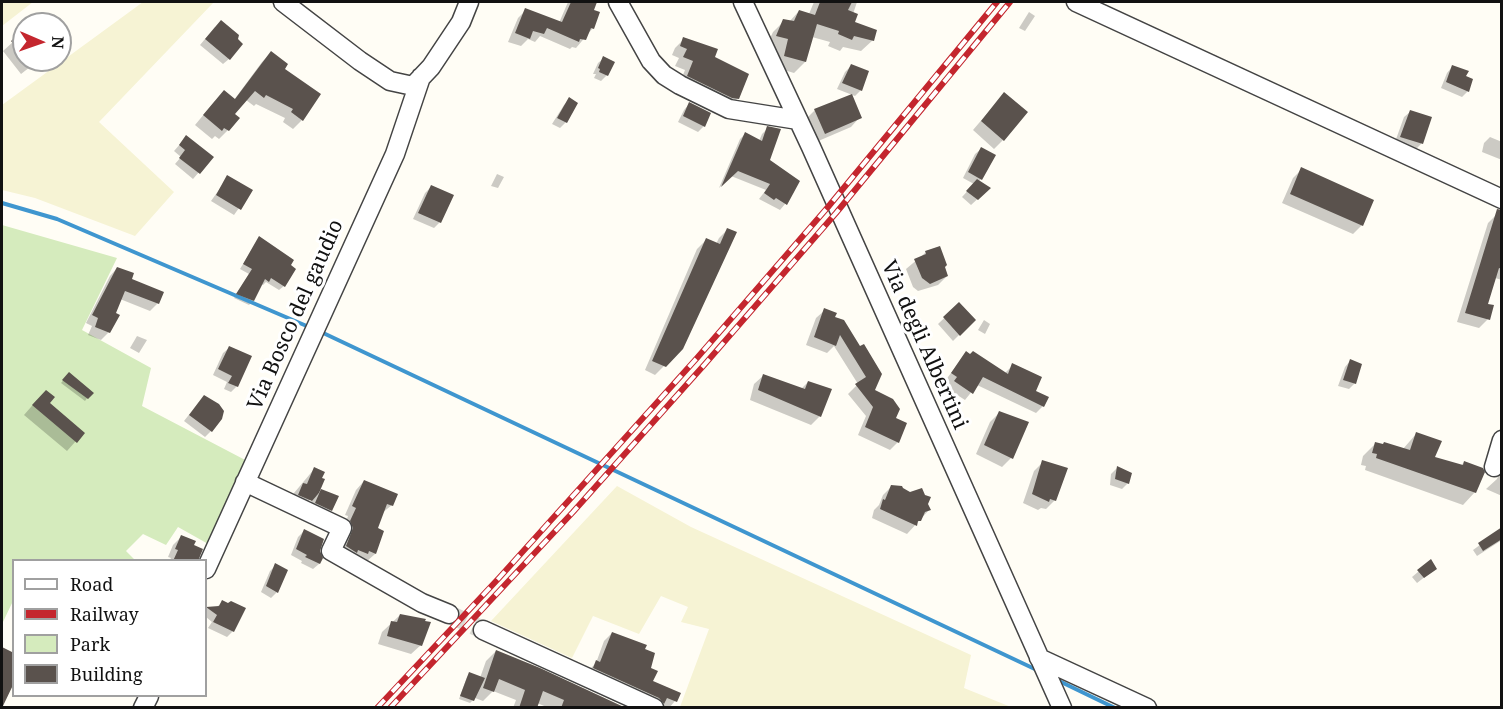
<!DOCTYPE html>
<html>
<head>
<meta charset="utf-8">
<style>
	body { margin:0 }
	#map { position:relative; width:1503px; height:709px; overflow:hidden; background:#fffdf5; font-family:"Noto Serif",serif }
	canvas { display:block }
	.frame { position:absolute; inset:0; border:3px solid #111; pointer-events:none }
	.legend { position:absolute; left:12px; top:559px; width:195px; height:138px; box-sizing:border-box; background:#fff; border:2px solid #a0a0a0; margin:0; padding:8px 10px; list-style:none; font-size:18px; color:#111 }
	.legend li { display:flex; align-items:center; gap:12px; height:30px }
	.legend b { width:30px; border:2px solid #a0a0a0 }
	.north { position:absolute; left:12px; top:12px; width:60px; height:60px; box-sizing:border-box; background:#fff; border:2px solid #a0a0a0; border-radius:50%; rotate:92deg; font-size:16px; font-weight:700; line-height:24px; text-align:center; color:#111 }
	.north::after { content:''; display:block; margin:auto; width:21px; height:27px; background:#c4262e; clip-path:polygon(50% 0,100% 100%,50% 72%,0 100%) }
</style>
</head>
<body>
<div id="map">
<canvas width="1503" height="709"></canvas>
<div class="frame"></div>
<ul class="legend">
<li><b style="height:8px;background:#fff"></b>Road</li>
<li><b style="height:8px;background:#c4262e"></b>Railway</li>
<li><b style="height:16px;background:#d5ebbd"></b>Park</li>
<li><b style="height:16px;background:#5a524d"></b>Building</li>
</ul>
<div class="north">N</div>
</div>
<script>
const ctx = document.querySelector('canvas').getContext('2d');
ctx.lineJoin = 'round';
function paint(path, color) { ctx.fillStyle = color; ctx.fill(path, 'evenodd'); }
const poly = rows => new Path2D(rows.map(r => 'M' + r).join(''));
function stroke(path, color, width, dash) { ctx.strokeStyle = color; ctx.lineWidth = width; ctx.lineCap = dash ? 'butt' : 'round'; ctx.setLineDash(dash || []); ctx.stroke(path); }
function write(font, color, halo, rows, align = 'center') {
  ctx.font = font + ' "Noto Serif",serif'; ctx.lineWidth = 6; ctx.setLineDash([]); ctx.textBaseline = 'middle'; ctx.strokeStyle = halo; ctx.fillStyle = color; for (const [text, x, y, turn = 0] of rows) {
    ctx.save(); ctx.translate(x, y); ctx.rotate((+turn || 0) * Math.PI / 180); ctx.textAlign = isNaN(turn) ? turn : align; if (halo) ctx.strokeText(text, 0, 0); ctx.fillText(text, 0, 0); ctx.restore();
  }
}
const farmland = poly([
	[2,2,33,2,2,26],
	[143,2,214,2,99,122,174,192,135,236,35,198,2,190,2,105],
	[617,486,691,527,971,655,964,688,1011,707,680,707,709,629,681,622,688,607,661,596,639,634,593,616,572,658,491,621]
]);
const green = poly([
	[2,225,117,258,82,330,151,368,142,406,249,462,210,545,178,527,166,545,143,534,126,551,135,560,14,560,13,601,2,624]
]);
const shadow = poly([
	[568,2,595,2,592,10,593,28,576,48,572,47,570,49,540,36,535,42,528,39,521,46,508,42,518,18,526,10,559,23],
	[814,2,857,2,853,14,853,23,873,40,861,51,843,47,840,51,828,46,830,42,812,37,805,62,794,73,774,67,778,51,766,47,773,32,784,21,789,22,799,11,809,14],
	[1029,12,1035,16,1025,31,1019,28],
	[43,16,49,24,34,24],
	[215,27,229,59,223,64,200,45],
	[24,32,24,60,39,60,21,74,3,51],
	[684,39,713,58,738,98,728,108,679,85,685,70,675,66,679,58,672,55,675,48],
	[271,53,283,69,302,120,293,129,283,122,285,118,256,104,254,106,246,100,233,114,228,130,219,139,215,136,212,139,195,125,215,101,234,100,262,62],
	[604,58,607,75,601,81,594,78,596,74,593,74,598,63],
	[851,66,861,90,855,96,837,89,845,72],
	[1452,67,1464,77,1468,91,1462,97,1441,88,1447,73],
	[570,99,566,122,560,128,552,124,564,105],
	[996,103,1003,140,994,149,973,130],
	[689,104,704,126,698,132,678,122,684,110],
	[815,110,860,117,851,127,816,142,806,119],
	[1410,112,1430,118,1421,144,1416,149,1395,142,1404,117],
	[768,128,768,160,785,204,780,210,759,199,766,190,731,176,719,188,740,139,745,134,759,141,762,134],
	[1490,137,1502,142,1502,160,1482,152,1484,143],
	[181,143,212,157,193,179,175,164,181,157,174,151],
	[981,149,981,179,978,182,983,194,971,205,962,197,974,184,963,178,975,154],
	[1302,169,1362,225,1353,234,1282,203,1293,178],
	[497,174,504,177,498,188,491,186],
	[228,177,251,191,234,215,211,201],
	[431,187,440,222,434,228,413,219,425,193],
	[1497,214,1502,216,1502,280,1495,278,1486,305,1488,319,1479,328,1457,322,1488,223],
	[728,229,682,348,655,375,645,370,697,249,706,240,716,244,719,238],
	[259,238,284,286,279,290,266,282,263,285,261,284,253,301,249,305,234,298,249,274,240,269],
	[939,248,947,276,938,285,918,291,913,287,906,269,925,253],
	[117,268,158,303,150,311,120,299,109,332,101,340,88,335,92,326,86,323,110,276],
	[959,304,974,320,953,341,938,324],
	[825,310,833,318,843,321,873,390,895,419,898,442,890,450,858,435,866,416,848,394,858,384,834,346,827,353,806,345,816,318],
	[984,320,990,324,985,334,978,330],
	[137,336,147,340,139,353,130,348],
	[229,348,237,386,231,392,224,389,227,382,213,375,223,353],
	[966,353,1005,373,1013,365,1043,406,1036,413,977,385,965,400,948,389,950,385,945,381],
	[1350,361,1355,383,1349,389,1338,386,1345,367],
	[69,374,91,393,85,401,61,383],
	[764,375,801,389,808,382,820,416,811,425,750,400,754,384],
	[37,400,48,403,83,433,67,451,24,415],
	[199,402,211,431,205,437,184,421],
	[999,413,1011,458,1002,467,976,454,990,422],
	[1416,434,1433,458,1461,466,1464,462,1475,492,1463,505,1365,470,1366,466,1361,465,1363,456,1375,444,1403,449],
	[1043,462,1055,500,1046,509,1041,508,1038,510,1023,503,1034,471],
	[1502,465,1502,496,1486,489,1497,479],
	[315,468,316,496,322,491,331,510,322,519,307,512,313,497,301,509,290,504,294,493],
	[1117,468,1128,483,1122,489,1110,485,1111,474],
	[364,481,392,505,382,513,377,529,383,532,375,554,366,562,338,555,343,530,348,516,345,515,356,490],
	[892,486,926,504,929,510,907,534,872,518,874,510,879,505,883,495],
	[1502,529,1502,540,1477,556,1473,550],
	[304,531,321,558,319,564,313,569,301,563,302,561,291,555,298,537],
	[181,537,193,546,197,560,170,560,171,558,168,557,173,545],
	[1431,561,1435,569,1417,583,1412,577],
	[276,565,277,592,271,598,261,592,270,571],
	[222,602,233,631,227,637,208,628,212,622,206,617,206,607,217,607],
	[400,615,421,645,411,654,378,644,382,632],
	[612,633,643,650,651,682,679,694,675,701,669,708,660,706,589,670,596,663,604,641],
	[4,649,5,698,2,701,2,651],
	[496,651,622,708,549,708,537,703,536,708,513,708,516,700,493,691,483,701,475,698,470,703,459,699,467,677,469,674,480,678,486,661]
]);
const stream = poly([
	[2,203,57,219,309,327],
	[319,331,1039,671],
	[1057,680,1115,708]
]);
const building = poly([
	[571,2,597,2,594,10,600,12,594,29,591,28,586,40,580,39,579,42,547,28,544,34,533,31,530,39,515,33,525,8,562,22],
	[820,2,852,2,848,10,858,14,855,22,877,30,874,41,854,36,852,40,838,34,839,31,817,24,806,62,784,56,788,39,776,36,783,19,794,21,799,10,815,15],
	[221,20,239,35,238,39,243,44,230,60,205,39],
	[24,30,24,57,11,41],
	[683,37,718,49,715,57,749,74,739,99,732,98,687,76,693,61,683,57,687,49,680,46],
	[271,51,288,64,285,69,321,94,303,121,291,112,293,109,266,95,264,98,255,91,235,114,240,118,229,131,224,128,222,131,203,115,224,90,235,99],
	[603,56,615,62,608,76,599,72,600,69,598,68],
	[851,64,869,71,862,91,842,83],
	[1452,65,1469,71,1466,76,1473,79,1469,92,1446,82],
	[1004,92,1028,112,1004,141,981,121],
	[852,94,862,118,825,134,814,109],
	[569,97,578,103,567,123,557,118],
	[689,102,711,113,705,127,683,116],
	[1410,110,1432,117,1423,144,1400,137],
	[767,126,781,129,770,160,800,181,787,205,776,198,774,200,764,193,770,184,738,171,721,187,745,132,762,141],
	[186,135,214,157,200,174,179,158,185,150,179,145],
	[981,147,996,155,982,180,968,172],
	[1301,167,1374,200,1363,226,1290,194],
	[227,175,253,190,241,210,216,195],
	[977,179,991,188,978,200,966,191],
	[431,185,454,195,441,223,418,213],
	[1497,209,1502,210,1502,269,1499,268,1488,304,1494,305,1490,320,1465,313],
	[727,228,737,232,683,349,666,367,652,361,706,238,720,244],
	[259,236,294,260,291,265,296,269,285,287,271,278,269,282,265,279,254,301,236,294,252,269,243,264],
	[940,246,947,265,945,267,948,276,930,284,922,278,914,259,926,254,925,251],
	[117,267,134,273,132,279,164,292,159,304,125,291,116,313,120,315,110,333,95,327,98,318,92,315],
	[959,302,976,320,960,336,943,317],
	[824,308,837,313,835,317,844,320,860,346,864,344,882,374,875,390,893,399,900,409,896,418,907,423,899,443,865,427,873,407,855,384,866,377,840,335,836,346,814,337],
	[229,346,252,356,238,387,228,383,232,376,218,369],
	[966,351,970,354,973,351,1008,374,1012,363,1042,377,1036,391,1049,397,1044,407,983,377,973,394,954,381,957,377,951,373],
	[1350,359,1362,364,1356,384,1343,380],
	[69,372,94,393,88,399,62,380],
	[763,374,805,389,808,381,832,389,821,417,758,390],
	[46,390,55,397,50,403,85,433,77,443,32,405],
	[204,395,219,404,224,411,222,419,212,432,189,415],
	[999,411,1029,422,1013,459,984,445],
	[1416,432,1442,441,1435,457,1463,465,1464,461,1483,468,1485,472,1476,493,1376,458,1377,454,1372,453,1375,442,1383,444,1384,442,1410,450],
	[1042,460,1068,468,1056,501,1050,499,1049,502,1032,494],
	[1117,466,1132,473,1129,484,1115,479],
	[314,467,325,472,322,478,325,479,319,493,312,501,298,495,303,483,307,484],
	[364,480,398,494,393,506,387,504,378,528,384,531,376,554,369,551,368,554,358,550,357,553,346,546,353,528,350,521,356,508,352,506],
	[891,485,902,486,903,488,910,492,922,488,925,495,931,497,928,504,931,510,925,512,921,521,918,521,917,526,880,509,883,499,885,500],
	[321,489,339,496,332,511,315,503],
	[1502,527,1502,539,1483,551,1478,543],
	[304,529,324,539,320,551,323,558,320,564,305,557,307,555,296,549],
	[181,535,196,541,194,545,203,549,198,561,173,561,178,550,175,549],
	[1431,559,1437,569,1424,578,1417,570],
	[275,563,288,570,278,593,266,586],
	[222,600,228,603,231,601,246,608,234,632,213,622,217,615,206,607,219,606],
	[400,614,426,619,425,621,431,622,422,646,387,636,391,621,397,622],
	[612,632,647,645,645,649,655,653,651,668,658,671,653,681,681,693,677,702,667,698,664,704,659,698,593,668,596,660,600,662],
	[2,647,14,653,14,683,2,708],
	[496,650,540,668,626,708,561,708,564,700,543,691,537,708,519,708,525,690,499,679,494,692,483,688],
	[469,672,485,678,474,701,460,696]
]);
const minorTunnel = poly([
	[449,614,483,630]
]);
const minor = poly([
	[283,2,360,61,390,81,413,86,431,67,461,22,469,2],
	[618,2,651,61,664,75,680,85,729,109,798,120],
	[743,2,811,147,1062,708],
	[1076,2,1502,199],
	[1494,467,1502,440],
	[245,482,342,528,331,551,422,603,449,614],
	[206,569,395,154,421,77],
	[483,630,654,708],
	[1039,658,1147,708],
	[143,708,149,696]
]);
const rail = poly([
	[377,708,499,578,697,358,828,207,997,2],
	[390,708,573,512,705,364,836,213,1010,2]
]);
const streetNames = [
	["Via Bosco del gaudio",296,315,-66],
	["Via degli Albertini",924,345,66]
];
paint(farmland, '#f6f3d4');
paint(green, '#d5ebbd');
paint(shadow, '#0003');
stroke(stream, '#3f96cf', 4);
paint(building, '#5a524d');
stroke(minorTunnel, '#dbdad3', 18, [18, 9]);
stroke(minor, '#444', 21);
stroke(minor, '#fff', 18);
stroke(rail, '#c4262e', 6);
stroke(rail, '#fff', 4, [11]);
write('21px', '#111', '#fff', streetNames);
</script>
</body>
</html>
